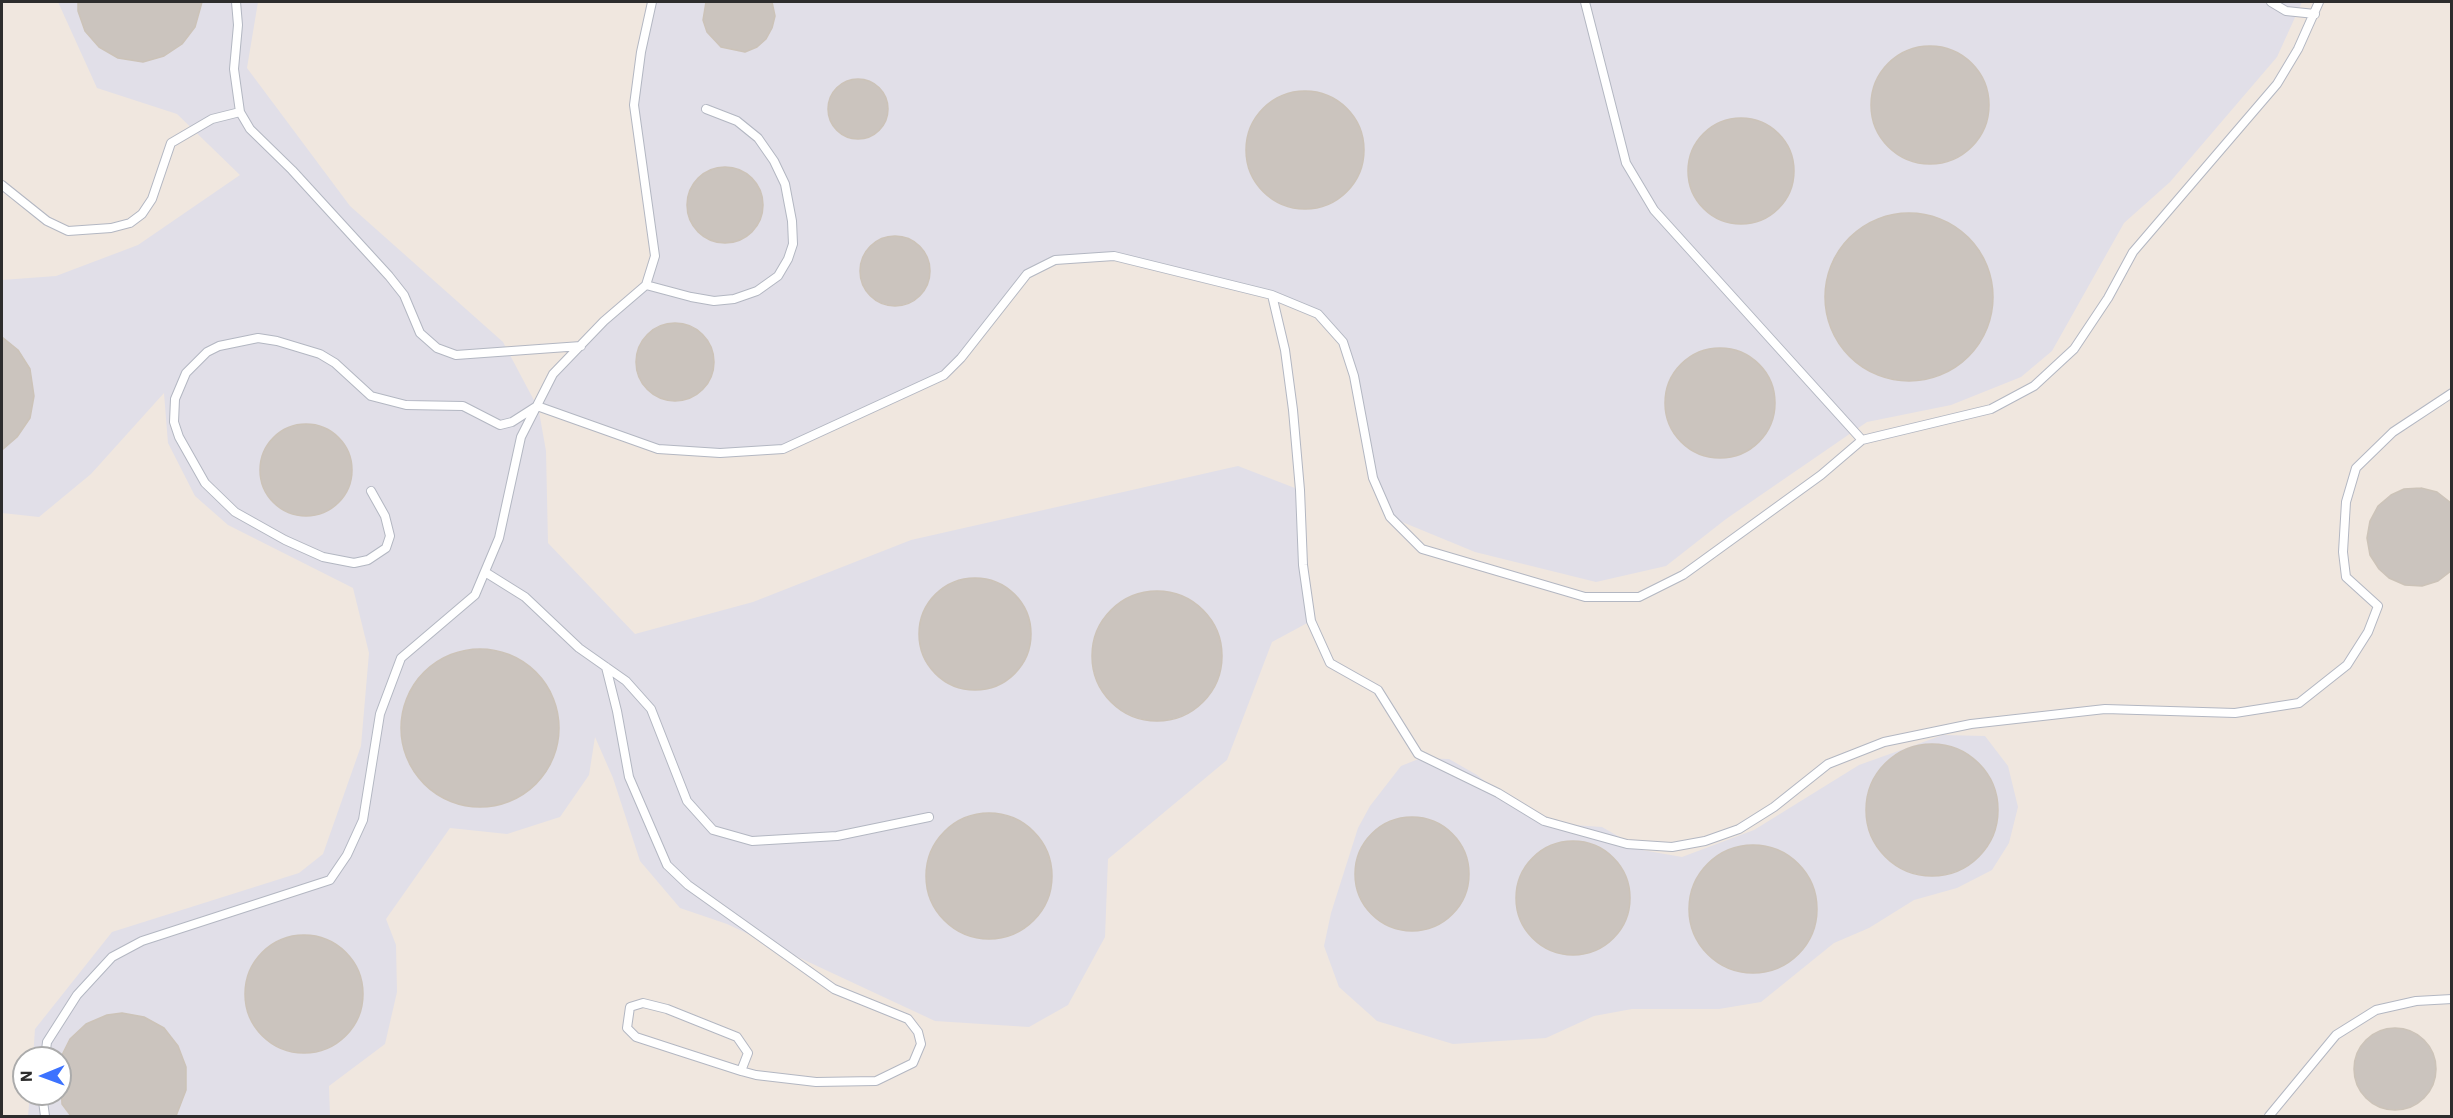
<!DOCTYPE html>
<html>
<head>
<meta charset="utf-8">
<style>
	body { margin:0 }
	#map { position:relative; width:2453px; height:1118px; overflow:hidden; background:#f0e7df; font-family:"IBM Plex Sans",sans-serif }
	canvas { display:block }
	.frame { position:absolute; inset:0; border:3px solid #2d2d2d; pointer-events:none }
	.north { position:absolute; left:12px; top:1046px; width:60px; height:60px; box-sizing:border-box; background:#fff; border:2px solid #ababab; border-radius:50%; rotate:269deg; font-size:16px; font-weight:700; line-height:24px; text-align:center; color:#2d2d2d }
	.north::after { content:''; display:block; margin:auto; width:21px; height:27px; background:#3c72ff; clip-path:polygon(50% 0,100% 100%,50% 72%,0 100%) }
</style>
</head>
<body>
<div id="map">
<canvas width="2453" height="1118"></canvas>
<div class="frame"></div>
<div class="north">N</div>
</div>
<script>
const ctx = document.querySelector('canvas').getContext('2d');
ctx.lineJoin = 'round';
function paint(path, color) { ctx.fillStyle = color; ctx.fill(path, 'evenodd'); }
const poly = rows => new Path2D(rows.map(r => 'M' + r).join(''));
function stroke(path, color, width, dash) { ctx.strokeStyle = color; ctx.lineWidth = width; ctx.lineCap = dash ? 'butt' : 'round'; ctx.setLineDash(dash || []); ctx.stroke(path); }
const industrial = poly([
	[58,2,258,2,247,68,350,206,503,342,537,406,553,374,646,285,655,256,634,105,652,2,2302,2,2277,57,2170,182,2124,223,2052,351,2021,377,1951,405,1867,422,1726,519,1666,566,1596,582,1475,552,1390,517,1373,478,1344,343,1318,314,1272,295,1114,256,1055,260,1027,274,944,375,783,449,658,449,538,406,546,451,548,543,635,634,753,602,911,540,1238,466,1300,490,1311,621,1272,642,1227,760,1108,859,1105,937,1068,1005,1029,1027,935,1021,727,924,680,908,640,861,613,778,595,737,589,775,560,817,507,834,450,828,386,919,396,945,397,992,385,1044,329,1086,330,1116,28,1116,30,1094,60,1094,60,1058,33,1058,35,1029,112,932,299,873,323,854,361,746,369,653,353,588,228,525,195,496,168,443,164,393,91,474,39,517,2,513,2,280,56,276,138,245,240,175,177,114,97,88],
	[1943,735,1985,736,2008,766,2018,807,2009,843,1992,870,1957,888,1914,900,1869,928,1834,943,1761,1002,1719,1009,1632,1009,1594,1016,1546,1038,1453,1044,1377,1021,1339,987,1324,946,1331,913,1358,828,1370,806,1401,766,1421,758,1449,759,1477,775,1520,809,1559,824,1602,827,1642,850,1682,857,1754,830,1859,765]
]);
const building = poly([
	[78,2,202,2,195,27,182,44,164,56,143,62,118,58,99,47,85,31,78,11,78,2],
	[706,2,772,2,775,16,772,28,766,39,757,47,745,52,721,47,707,32,703,20,706,2],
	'1871 105a59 59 0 1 1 118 0a59 59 0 1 1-118 0Z',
	'828 109a30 30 0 1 1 60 0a30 30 0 1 1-60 0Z',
	'1246 150a59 59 0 1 1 118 0a59 59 0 1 1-118 0Z',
	'1688 171a53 53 0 1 1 106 0a53 53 0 1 1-106 0Z',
	'687 205a38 38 0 1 1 76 0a38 38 0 1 1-76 0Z',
	'1825 297a84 84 0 1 1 168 0a84 84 0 1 1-168 0Z',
	'860 271a35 35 0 1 1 70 0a35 35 0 1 1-70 0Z',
	'636 362a39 39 0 1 1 78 0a39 39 0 1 1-78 0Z',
	[2,337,18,350,30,369,34,396,30,418,17,437,2,450,2,337],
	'1665 403a55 55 0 1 1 110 0a55 55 0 1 1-110 0Z',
	'260 470a46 46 0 1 1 92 0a46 46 0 1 1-92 0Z',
	[2421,488,2437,492,2451,503,2451,571,2438,581,2422,586,2405,585,2389,578,2379,569,2370,555,2367,538,2370,521,2378,506,2391,495,2404,489,2421,488],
	'919 634a56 56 0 1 1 112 0a56 56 0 1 1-112 0Z',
	'1092 656a65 65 0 1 1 130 0a65 65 0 1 1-130 0Z',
	'401 728a79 79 0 1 1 158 0a79 79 0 1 1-158 0Z',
	'1866 810a66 66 0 1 1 132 0a66 66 0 1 1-132 0Z',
	'926 876a63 63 0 1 1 126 0a63 63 0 1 1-126 0Z',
	'1355 874a57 57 0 1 1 114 0a57 57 0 1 1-114 0Z',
	'1516 898a57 57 0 1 1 114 0a57 57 0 1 1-114 0Z',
	'1689 909a64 64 0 1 1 128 0a64 64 0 1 1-128 0Z',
	'245 994a59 59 0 1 1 118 0a59 59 0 1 1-118 0Z',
	[122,1013,144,1017,164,1028,178,1046,186,1067,186,1090,176,1116,71,1116,62,1104,60,1059,70,1039,86,1024,107,1015,122,1013],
	'2354 1069a41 41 0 1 1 82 0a41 41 0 1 1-82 0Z'
]);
const lane = poly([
	[236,2,238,25,234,69,240,112,250,129,292,170,389,276,404,295,420,333,437,348,456,355,581,346],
	[1585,2,1626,163,1654,210,1862,440],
	[2271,2,2286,11,2315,14],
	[2,185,47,221,68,231,111,228,130,223,142,214,152,199,171,143,212,119,240,112],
	[646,285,691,297,714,301,734,299,757,291,778,276,788,259,793,244,792,221,785,184,774,161,758,138,737,121,706,109],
	[1272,295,1285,350,1293,410,1300,490,1303,565,1311,621,1330,663,1378,690,1418,754,1498,793,1544,821,1627,844,1672,847,1705,841,1739,829,1774,807,1828,764,1884,742,1971,724,2105,709,2235,713,2299,703,2347,665,2368,632,2378,606,2346,577,2343,552,2346,502,2356,468,2393,432,2452,393],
	[371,491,385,516,390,536,386,548,368,560,354,563,323,557,285,540,235,512,205,483,179,437,174,422,175,399,186,373,207,352,219,346,258,338,277,341,320,354,335,363,371,396,406,405,463,406,500,425,512,422,537,406,658,449,720,453,783,449,944,375,961,358,1027,274,1055,260,1114,256,1272,295,1318,314,1343,342,1354,376,1373,478,1390,517,1422,549,1585,597,1639,597,1683,575,1821,475,1862,440,1991,409,2034,386,2074,349,2108,298,2133,252,2277,84,2298,49,2319,2],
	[485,572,525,597,579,648,626,681,651,709,687,801,713,830,752,841,837,836,929,817],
	[606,667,617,711,629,777,667,865,688,885,834,989,908,1019,918,1032,921,1044,913,1063,876,1081,816,1082,756,1075,741,1071,679,1051,636,1037,627,1028,630,1007,643,1003,667,1009,737,1037,748,1053,741,1071],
	[45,1058,47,1042,77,995,112,957,142,941,330,880,347,855,363,820,380,714,401,658,475,595,499,538,521,437,553,374,604,321,646,285,655,256,634,105,641,52,652,2],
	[42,1094,45,1116],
	[2269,1116,2336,1035,2376,1010,2416,1001,2452,999]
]);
paint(industrial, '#e1dfe8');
paint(building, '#cbc4be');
stroke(building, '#ccc3b8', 1.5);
stroke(lane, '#b3b7c2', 10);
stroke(lane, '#fff', 8);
</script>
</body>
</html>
